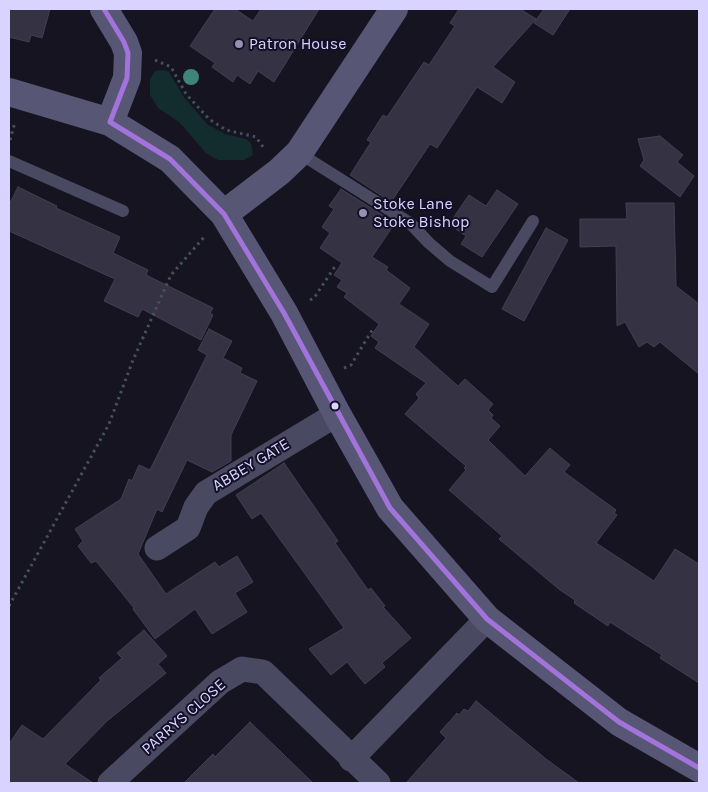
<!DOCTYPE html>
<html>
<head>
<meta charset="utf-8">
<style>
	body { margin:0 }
	#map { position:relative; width:708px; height:792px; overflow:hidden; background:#161421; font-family:Karla,sans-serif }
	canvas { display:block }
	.frame { position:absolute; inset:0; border:10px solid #d9d4ff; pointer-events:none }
</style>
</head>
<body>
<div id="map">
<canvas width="708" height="792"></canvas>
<div class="frame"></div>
</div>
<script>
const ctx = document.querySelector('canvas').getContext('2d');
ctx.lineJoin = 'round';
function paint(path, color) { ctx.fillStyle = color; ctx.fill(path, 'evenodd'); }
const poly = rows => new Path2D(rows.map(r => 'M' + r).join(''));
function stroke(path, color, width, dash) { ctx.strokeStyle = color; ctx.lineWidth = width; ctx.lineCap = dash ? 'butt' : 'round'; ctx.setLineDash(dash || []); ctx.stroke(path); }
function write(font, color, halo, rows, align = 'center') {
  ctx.font = font + ' Karla,sans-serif'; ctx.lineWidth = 4; ctx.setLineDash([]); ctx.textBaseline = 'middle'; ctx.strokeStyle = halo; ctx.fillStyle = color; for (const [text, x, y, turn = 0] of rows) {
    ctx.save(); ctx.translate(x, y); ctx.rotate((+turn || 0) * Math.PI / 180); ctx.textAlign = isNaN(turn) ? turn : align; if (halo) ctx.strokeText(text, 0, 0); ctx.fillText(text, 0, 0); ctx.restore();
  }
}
const green = poly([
	[164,70,169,72,184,97,207,124,225,134,246,139,251,143,253,155,244,160,218,160,206,153,179,122,158,108,150,95,150,79,155,71]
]);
const building = poly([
	[9,9,50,9,42,38,31,35,29,42,9,37,9,9],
	[215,9,235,9,253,21,261,9,319,9,274,82,258,71,250,84,237,75,233,82,212,67,215,63,190,46,215,9],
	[459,9,520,9,536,19,493,67,515,82,502,103,477,87,437,148,430,144,391,202,350,175,371,142,367,140,383,115,387,117,424,62,429,65,455,26,450,23,459,9],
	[544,9,570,9,553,35,534,23,544,9],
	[660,136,683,155,677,162,694,176,680,197,640,166,644,160,638,139,660,136],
	[18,187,57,206,56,208,120,237,113,253,148,270,146,275,213,308,210,313,213,315,201,340,142,309,138,317,104,301,115,279,9,231,9,205,18,187],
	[341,189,395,223,372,257,388,267,386,270,410,288,399,304,429,324,414,347,458,386,465,379,493,404,488,410,493,415,491,418,500,426,488,440,525,476,550,448,570,465,564,472,616,510,614,513,617,515,596,543,654,581,675,549,699,564,699,683,660,658,662,655,630,635,610,622,608,626,574,603,575,600,560,590,499,539,502,536,449,490,466,470,464,468,466,466,405,414,419,398,416,394,426,383,375,348,379,342,371,336,379,324,344,297,347,293,337,287,342,280,334,275,342,263,320,248,330,233,322,227,334,209,329,206,341,189],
	[497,190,518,204,482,257,461,244,466,236,449,224,469,195,486,206,497,190],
	[626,203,674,203,676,286,699,304,699,374,660,342,654,347,647,342,639,347,625,322,617,326,616,246,580,247,580,219,627,219,626,203],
	[546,228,568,240,524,321,502,309,546,228],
	[209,329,232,341,223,358,242,368,240,373,257,381,231,435,231,461,212,472,187,460,162,512,157,509,138,554,166,594,215,562,219,567,237,556,253,582,235,593,247,612,212,634,195,609,155,639,133,609,134,608,96,561,91,563,78,546,83,541,75,529,121,499,129,479,132,481,139,465,150,470,207,355,198,350,209,329],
	[284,463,338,541,335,543,368,590,371,588,385,606,383,607,411,638,382,663,385,667,365,684,347,662,331,675,309,649,344,628,261,513,252,519,236,495,284,463],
	[144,630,167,656,158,664,166,673,107,721,65,764,93,783,9,783,9,744,22,725,43,739,101,680,99,678,122,658,117,653,144,630],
	[476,701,546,759,579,783,406,783,446,738,440,732,457,713,459,715,464,709,468,711,476,701],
	[250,722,313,783,184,783,213,754,215,757,250,722]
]);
const path = poly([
	[155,60,171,67,186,94,209,119,226,130,256,137,263,147],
	[10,140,15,122],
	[310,300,314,298,336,265],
	[344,368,351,365,374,327],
	[9,606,109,424,133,360,171,275,205,236]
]);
const lane = poly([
	[299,153,410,223,429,243,450,261,492,287,533,221],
	[9,161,123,211]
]);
const street = poly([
	[157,548,188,528,196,507,206,493,337,414],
	[351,759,487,619],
	[110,783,220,682,242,669,263,672,378,783]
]);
const secondary = poly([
	[104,9,124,42,128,53,127,78,110,122],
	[9,92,110,122,170,159,224,214,284,313,337,414,390,508,487,619,619,722,699,768],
	[224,214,279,172,299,153,394,9]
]);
const bus1 = poly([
	[104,9,124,42,128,53,127,78,110,122],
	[110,122,170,159,224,214,284,313,390,508,487,619,619,722,699,768]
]);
const trees = [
	[191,77]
];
const markers = [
	[239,44,5,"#9591b1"],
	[363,213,5,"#9591b1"],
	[335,406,4.5,"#d9d4ff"]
];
const poiNames = [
	["Patron House",249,44],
	["Stoke Lane",373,204],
	["Stoke Bishop",373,222]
];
const streetNames = [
	["ABBEY GATE",251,465,-31],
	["PARRYS CLOSE",184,717,-41]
];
paint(green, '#132c2d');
paint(building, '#343243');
stroke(building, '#433f54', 1);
stroke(path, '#44505f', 3, [2.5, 4]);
stroke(lane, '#4a4962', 12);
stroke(street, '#4a4962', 25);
stroke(secondary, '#575674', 28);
stroke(bus1, '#a273db', 5);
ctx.fillStyle = '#3e8478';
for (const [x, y] of trees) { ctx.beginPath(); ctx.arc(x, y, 8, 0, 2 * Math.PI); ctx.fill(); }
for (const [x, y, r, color] of markers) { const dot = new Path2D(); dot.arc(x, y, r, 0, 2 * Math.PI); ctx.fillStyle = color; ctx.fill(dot); stroke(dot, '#130f26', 2); }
write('16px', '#d9d4ff', '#130f26', poiNames, 'left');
write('16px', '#d9d4ff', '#130f26', streetNames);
</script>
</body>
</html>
